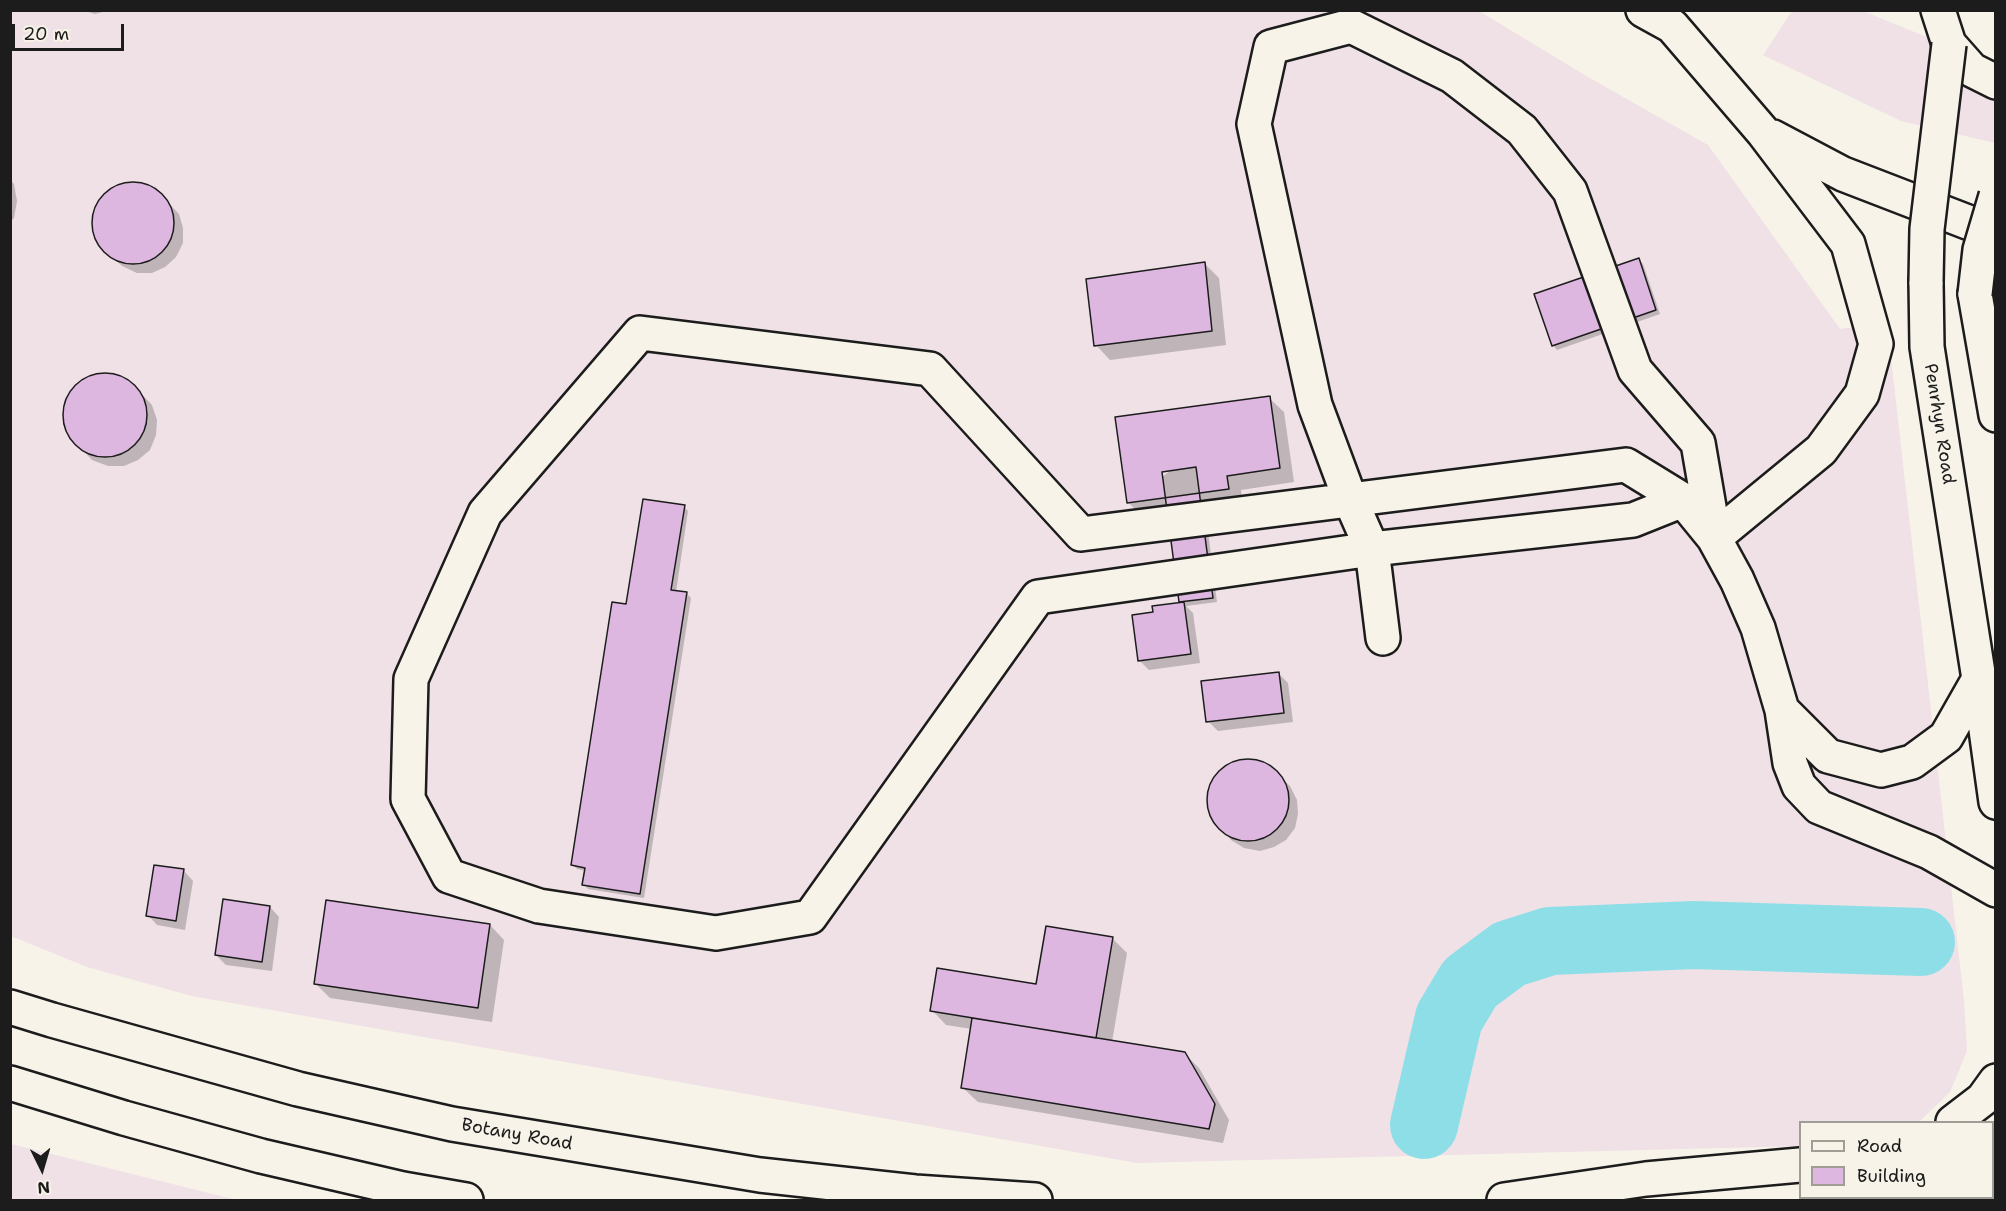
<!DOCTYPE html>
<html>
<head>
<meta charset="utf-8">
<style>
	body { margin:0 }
	#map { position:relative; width:2006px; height:1211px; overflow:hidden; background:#f7f3e8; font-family:"Shantell Sans",sans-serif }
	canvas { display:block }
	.frame { position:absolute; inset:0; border:12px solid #1c1c1c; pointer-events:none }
	.legend { position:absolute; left:1799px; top:1121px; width:195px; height:78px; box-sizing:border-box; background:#f7f3e8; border:2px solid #9f9d96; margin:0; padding:8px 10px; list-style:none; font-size:18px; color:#1c1c1c }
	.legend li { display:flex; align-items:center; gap:12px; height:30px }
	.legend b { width:30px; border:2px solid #9f9d96 }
	.north { position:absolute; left:12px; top:1139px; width:60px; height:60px; -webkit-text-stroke:4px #f7f3e8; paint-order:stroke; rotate:175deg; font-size:16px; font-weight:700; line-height:24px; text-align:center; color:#1c1c1c }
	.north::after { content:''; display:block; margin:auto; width:21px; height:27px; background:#1c1c1c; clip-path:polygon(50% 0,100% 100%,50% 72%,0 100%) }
	.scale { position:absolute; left:12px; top:24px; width:112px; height:27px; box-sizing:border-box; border:3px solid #1c1c1c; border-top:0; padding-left:8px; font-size:18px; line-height:21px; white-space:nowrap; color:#1c1c1c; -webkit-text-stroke:4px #f7f3e8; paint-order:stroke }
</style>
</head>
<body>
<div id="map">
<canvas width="2006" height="1211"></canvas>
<div class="frame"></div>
<ul class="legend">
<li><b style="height:8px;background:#f7f3e8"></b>Road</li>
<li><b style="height:16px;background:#ddb7e0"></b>Building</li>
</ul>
<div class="north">N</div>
<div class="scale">20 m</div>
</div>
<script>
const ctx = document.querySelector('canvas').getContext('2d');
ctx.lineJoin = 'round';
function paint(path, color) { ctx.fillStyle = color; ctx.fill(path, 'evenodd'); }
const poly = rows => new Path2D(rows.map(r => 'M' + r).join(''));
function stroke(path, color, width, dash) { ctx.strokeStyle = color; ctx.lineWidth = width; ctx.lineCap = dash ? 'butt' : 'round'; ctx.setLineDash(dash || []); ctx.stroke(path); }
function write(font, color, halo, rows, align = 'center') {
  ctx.font = font + ' "Shantell Sans",sans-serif'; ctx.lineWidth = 4.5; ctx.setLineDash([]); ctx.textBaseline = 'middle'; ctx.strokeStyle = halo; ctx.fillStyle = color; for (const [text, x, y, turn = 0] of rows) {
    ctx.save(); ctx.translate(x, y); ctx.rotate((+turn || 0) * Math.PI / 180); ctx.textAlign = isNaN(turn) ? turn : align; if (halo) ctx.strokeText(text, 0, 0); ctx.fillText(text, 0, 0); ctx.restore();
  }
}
const built = poly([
	[10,11,1479,11,1588,77,1708,145,1840,329,1887,323,1964,1001,1967,1051,1950,1092,1919,1122,1800,1122,1800,1146,1137,1163,192,996,87,967,11,936],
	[1792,11,1863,11,1995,65,1995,143,1901,121,1763,55],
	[11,1144,237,1200,11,1200]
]);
const shadow = poly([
	[82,10,110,10,95,14],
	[10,179,14,184,17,201,14,218,10,222],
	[129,183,144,185,158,192,179,214,183,228,183,243,176,257,165,267,152,273,137,273,122,266,99,244,94,229,95,212,102,198,114,188],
	[1639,260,1643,264,1660,314,1557,350,1553,345],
	[1205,264,1219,278,1226,345,1110,360,1096,345],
	[101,374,117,376,131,383,152,405,157,420,156,435,150,450,138,460,124,466,108,466,92,460,70,437,64,420,66,404,73,388,86,378],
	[1269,398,1284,412,1294,482,1241,490,1242,503,1205,508,1217,602,1186,606,1193,613,1200,663,1149,670,1139,660,1155,613,1183,604,1181,602,1169,513,1143,517,1128,502],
	[684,507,688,511,676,592,687,594,691,598,644,898,588,889,584,884,586,871,577,869,572,864,627,606],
	[1278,673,1288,683,1293,722,1218,731,1208,721],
	[1250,760,1267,765,1290,786,1297,800,1298,814,1295,828,1286,840,1274,847,1260,851,1244,848,1231,840,1211,817,1207,801,1210,786,1219,771,1233,762],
	[156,866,184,871,193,881,185,930,157,925,148,915],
	[270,907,279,917,272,971,226,965,216,955],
	[490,925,504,940,492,1022,330,998,316,984],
	[1112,938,1127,953,1112,1042,1184,1053,1199,1068,1229,1120,1223,1143,978,1102,963,1088,972,1029,946,1025,932,1010,1037,986]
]);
const river = poly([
	[1424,1125,1449,1018,1470,983,1509,954,1550,941,1694,935,1921,942]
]);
const building = poly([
	'92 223a41 41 0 1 1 82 0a41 41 0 1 1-82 0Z',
	[1639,258,1656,310,1552,346,1534,294,1639,258],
	[1205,262,1212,331,1094,346,1086,279,1205,262],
	'63 415a42 42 0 1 1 84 0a42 42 0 1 1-84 0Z',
	[1270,396,1280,468,1227,476,1229,489,1127,503,1115,417,1270,396],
	[1196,467,1213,598,1179,602,1162,472,1196,467],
	[643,499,685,505,671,590,687,592,640,894,582,885,585,868,571,865,612,602,626,604,643,499],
	[1184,602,1191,654,1138,661,1132,615,1153,612,1152,606,1184,602],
	[1279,672,1284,713,1206,722,1201,681,1279,672],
	'1207 800a41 41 0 1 1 82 0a41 41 0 1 1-82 0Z',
	[154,865,184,869,176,921,146,916,154,865],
	[223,899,270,906,262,962,215,955,223,899],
	[326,900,490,924,478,1008,314,984,326,900],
	[1046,926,1113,937,1096,1038,930,1011,937,968,1036,984,1046,926],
	[972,1018,1185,1052,1215,1104,1209,1129,961,1088,972,1018]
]);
const minor = poly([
	[1643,10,1672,26,1763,132,1848,244,1876,344,1862,394,1821,450,1714,538],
	[1938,10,1949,44,1972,70,1996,82],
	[1773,137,1843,174,1996,233],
	[1926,282,1927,347,1979,679,1996,802],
	[1975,294,1996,415],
	[1683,500,1633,520,1372,549,1038,597,810,917,716,933,539,906,449,876,408,799,411,679,485,513,640,333,930,369,1081,534,1626,465,1683,500,1714,538,1737,580,1758,628,1782,710,1790,763,1799,786,1819,807,1929,852,1996,890],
	[1383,638,1372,549,1350,499,1315,405,1254,124,1271,47,1351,26,1452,76,1522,130,1570,191,1635,370,1698,443,1714,536],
	[1782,710,1828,756,1881,770,1912,762,1946,737,1979,679]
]);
const major = poly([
	[10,1007,52,1020,298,1089,452,1124,760,1175,915,1192,1035,1200],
	[10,1083,124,1118,261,1156,403,1189,466,1200],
	[1953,1122,1983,1099,1996,1081],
	[1504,1200,1646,1179,1800,1165]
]);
const minorBridge = poly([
	[1926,282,1927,229,1949,44],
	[1975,294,1980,250,1996,196]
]);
const streetNames = [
	["Penrhyn Road",1939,424,81],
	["Botany Road",517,1135,10]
];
paint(built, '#efe1e6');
paint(shadow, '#0003');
stroke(river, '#8edee8', 68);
paint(building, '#ddb7e0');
stroke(building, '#1c1c1c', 1.5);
stroke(minor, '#1c1c1c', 38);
stroke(major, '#1c1c1c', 38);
stroke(minor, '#f7f3e8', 33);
stroke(major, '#f7f3e8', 33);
stroke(minorBridge, '#1c1c1c', 38, []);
stroke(minorBridge, '#f7f3e8', 33);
write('18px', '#1c1c1c', '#f7f3e8', streetNames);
</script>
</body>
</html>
